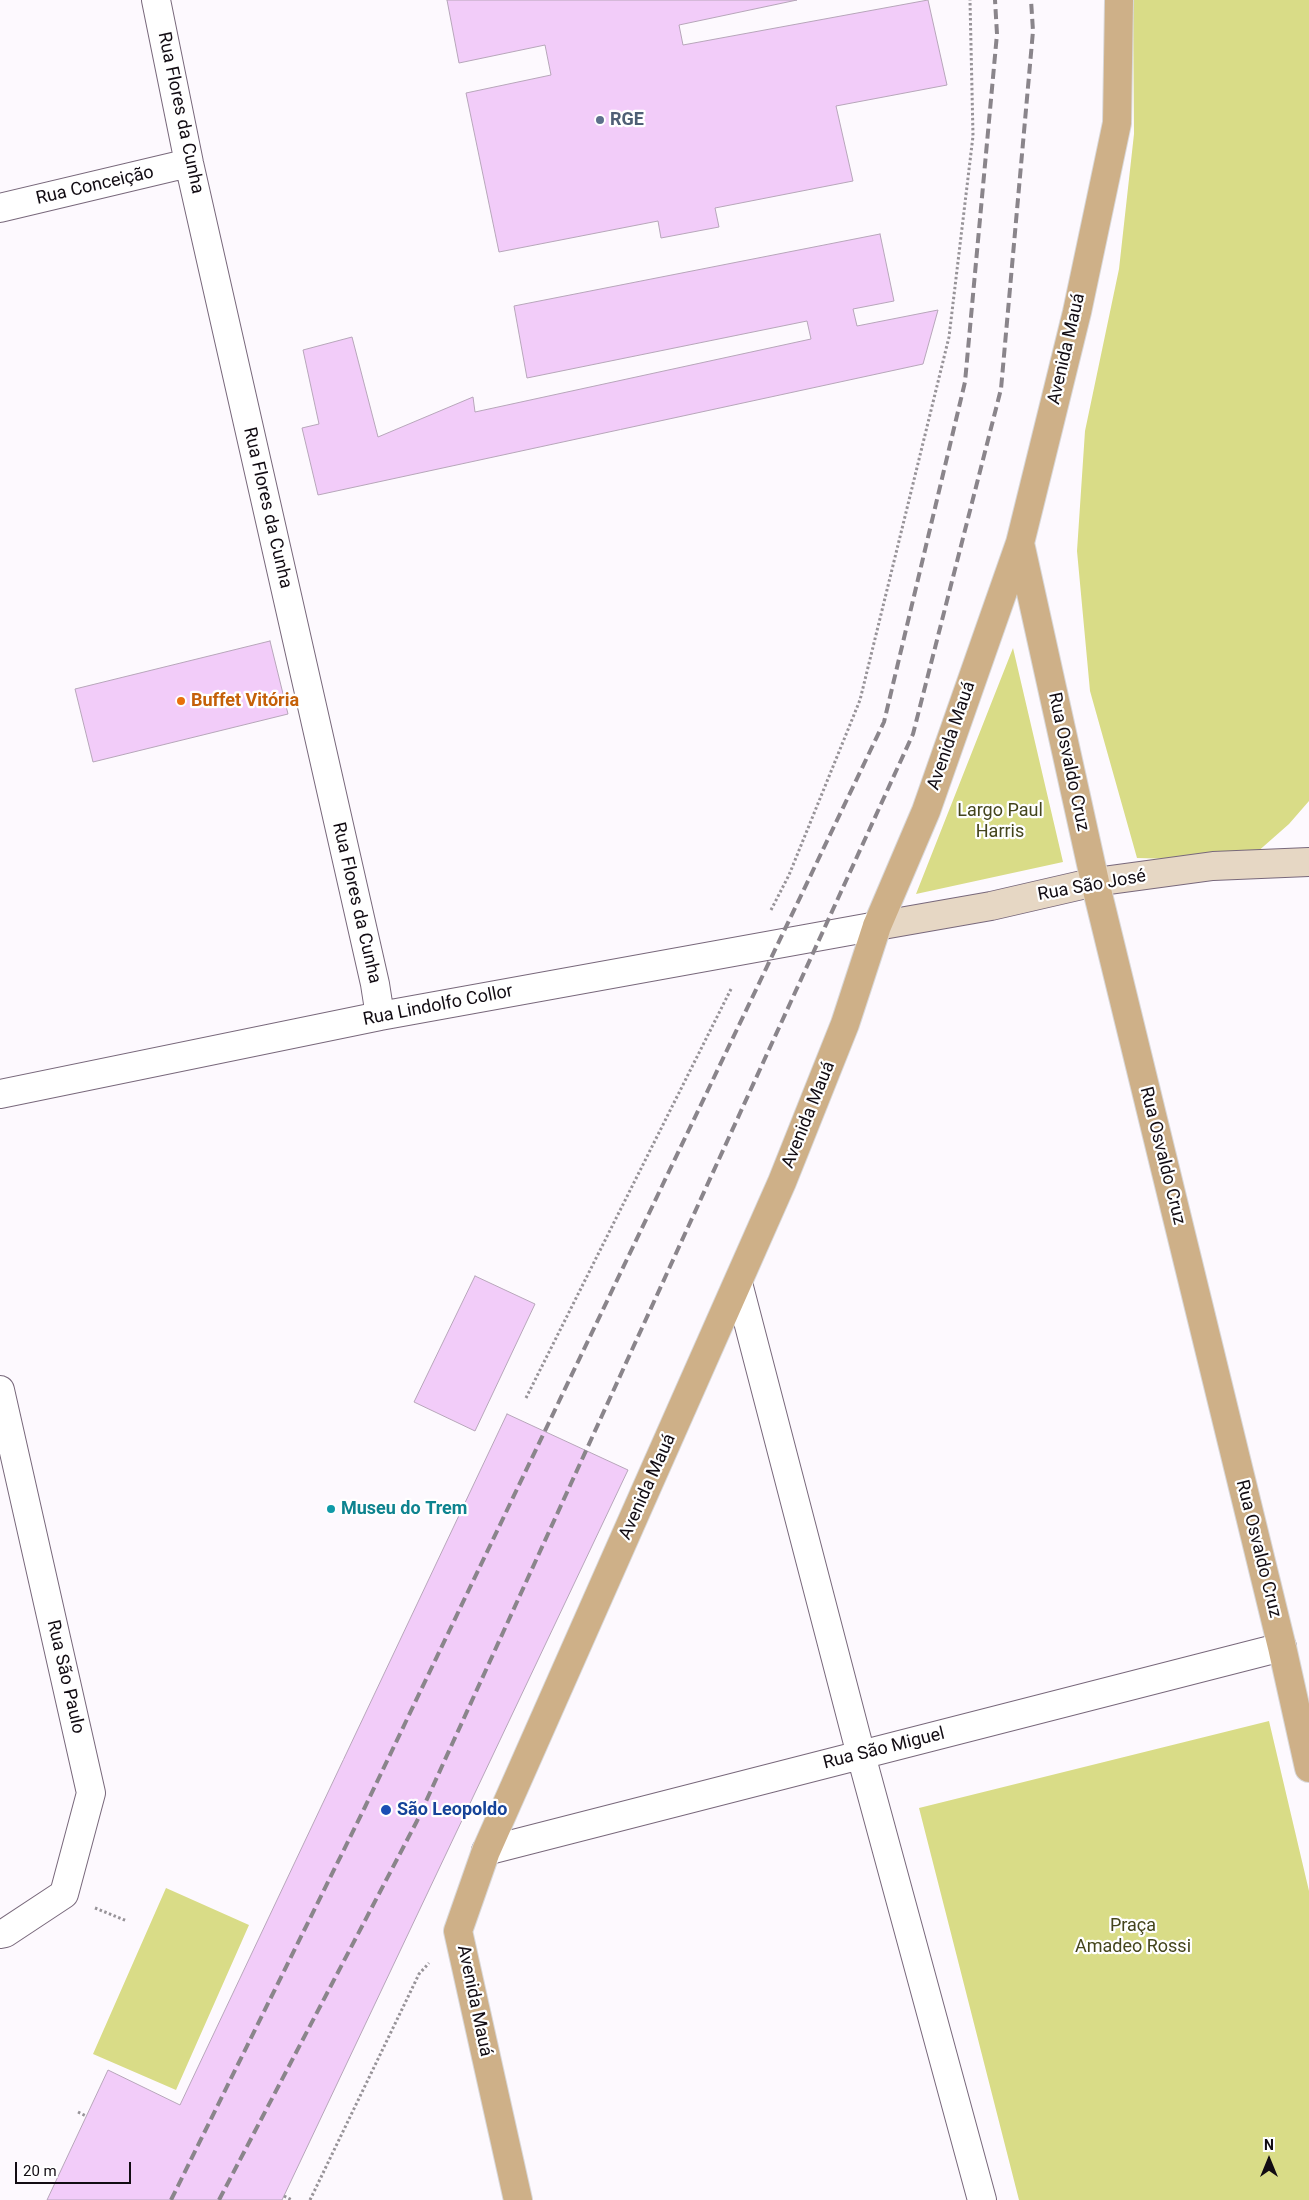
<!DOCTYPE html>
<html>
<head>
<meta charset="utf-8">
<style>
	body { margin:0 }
	#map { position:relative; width:1309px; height:2200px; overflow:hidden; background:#fdf9fe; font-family:Roboto,sans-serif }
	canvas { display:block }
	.north { position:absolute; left:1244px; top:2135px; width:50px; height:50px; -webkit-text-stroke:4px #fff; paint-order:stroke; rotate:0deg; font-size:14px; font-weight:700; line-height:20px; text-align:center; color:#120c13 }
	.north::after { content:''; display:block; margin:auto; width:18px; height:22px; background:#120c13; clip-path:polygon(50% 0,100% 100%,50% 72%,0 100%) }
	.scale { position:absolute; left:15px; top:2162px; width:116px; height:22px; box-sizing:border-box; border:2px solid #120c13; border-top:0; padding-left:6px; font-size:15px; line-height:18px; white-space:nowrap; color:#120c13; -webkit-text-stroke:4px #fff; paint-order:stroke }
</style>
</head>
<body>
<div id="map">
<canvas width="1309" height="2200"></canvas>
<div class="north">N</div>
<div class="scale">20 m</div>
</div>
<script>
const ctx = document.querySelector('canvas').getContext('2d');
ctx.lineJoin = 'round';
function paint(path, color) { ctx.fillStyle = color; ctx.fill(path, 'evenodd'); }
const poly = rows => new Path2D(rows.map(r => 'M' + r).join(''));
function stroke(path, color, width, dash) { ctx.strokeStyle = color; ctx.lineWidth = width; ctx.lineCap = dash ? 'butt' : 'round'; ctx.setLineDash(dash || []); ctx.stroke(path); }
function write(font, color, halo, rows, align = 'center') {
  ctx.font = font + ' Roboto,sans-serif'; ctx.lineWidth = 4.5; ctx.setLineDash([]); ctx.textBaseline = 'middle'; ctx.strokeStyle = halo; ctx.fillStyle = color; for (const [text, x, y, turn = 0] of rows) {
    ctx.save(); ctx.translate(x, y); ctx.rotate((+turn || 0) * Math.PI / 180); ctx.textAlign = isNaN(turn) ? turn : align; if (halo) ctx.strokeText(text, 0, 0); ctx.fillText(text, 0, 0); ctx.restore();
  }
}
const green = poly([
	[1133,0,1309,0,1309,801,1289,824,1247,861,1137,858,1090,691,1077,551,1085,431,1119,269,1134,134],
	[1013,648,1063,862,916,894],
	[1269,1721,1309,1891,1309,2200,1019,2200,919,1808],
	[166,1888,249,1925,176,2090,93,2054]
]);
const building = poly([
	[447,0,797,0,679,25,683,45,928,0,947,85,836,106,853,181,715,208,719,227,661,238,658,221,499,252,466,93,551,75,545,45,459,63,447,0],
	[880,234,894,301,853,309,857,326,938,310,923,364,318,495,302,428,319,424,303,350,352,337,378,437,473,397,475,412,811,339,807,321,527,378,514,306,880,234],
	[270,641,288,714,93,762,75,689,270,641],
	[475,1276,535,1304,475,1431,414,1402,475,1276],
	[507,1414,628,1470,282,2200,47,2200,108,2070,180,2105,507,1414]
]);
const path = poly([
	[771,910,789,875,860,700,949,337,973,136,970,0],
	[526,1398,732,987],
	[95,1908,127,1921],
	[78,2112,86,2116],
	[284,2196,292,2200],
	[310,2200,419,1974,429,1963]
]);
const street = poly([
	[156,0,189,163,375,984,380,1016],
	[0,208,189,163],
	[0,1094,380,1016,877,926],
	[738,1283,861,1755,982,2200],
	[0,1390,91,1793,64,1894,5,1933,0,1934],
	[486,1851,1282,1647]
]);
const secondary = poly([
	[877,926,991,906,1095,882,1213,866,1309,862]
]);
const primary = poly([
	[1020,543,1095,882,1282,1647,1309,1768],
	[518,2200,458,1931,486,1851,782,1182,845,1024,877,926,926,811,1020,543,1077,312,1117,123,1119,0]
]);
const rail = poly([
	[171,2200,365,1807,884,722,965,382,997,34,995,0],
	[219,2200,417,1821,913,734,1001,389,1033,31,1031,0]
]);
const markers = [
	[600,120,5,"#5c6f8a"],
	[181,701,5,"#e8710a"],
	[331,1509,5,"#0f9aa8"],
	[386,1810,6,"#1a4fb4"]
];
const streetNames = [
	["Rua Flores da Cunha",180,113,78],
	["Rua Conceição",95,186,-13],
	["Avenida Mauá",1067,349,-77],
	["Rua Flores da Cunha",267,508,77],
	["Avenida Mauá",952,736,-71],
	["Rua Osvaldo Cruz",1068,762,78],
	["Rua São José",1092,886,-10],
	["Rua Flores da Cunha",356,903,77],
	["Rua Lindolfo Collor",438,1006,-11],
	["Avenida Mauá",809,1115,-68],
	["Rua Osvaldo Cruz",1162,1156,76],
	["Avenida Mauá",648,1487,-66],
	["Rua Osvaldo Cruz",1258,1549,76],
	["Rua São Paulo",65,1677,77],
	["Rua São Miguel",884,1749,-14],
	["Avenida Mauá",474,2001,78]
];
const serviceNames = [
	["RGE",610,120]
];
const foodNames = [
	["Buffet Vitória",191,701]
];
const parkNames = [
	["Largo Paul",1000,811],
	["Harris",1000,832],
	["Praça",1133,1926],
	["Amadeo Rossi",1133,1947]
];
const cultureNames = [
	["Museu do Trem",341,1509]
];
const transitNames = [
	["São Leopoldo",397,1810]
];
paint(green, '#d9dc87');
paint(building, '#f2ccf9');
stroke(building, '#b7a6ba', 1);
stroke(street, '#78687b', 30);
stroke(secondary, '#78687b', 30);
stroke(primary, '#d9d8d9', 30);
stroke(path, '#979398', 3, [2.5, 2.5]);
stroke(street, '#fff', 28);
stroke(secondary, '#e6d7c4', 28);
stroke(primary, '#ceb088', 28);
stroke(rail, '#8a858b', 4, [10, 5]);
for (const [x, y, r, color] of markers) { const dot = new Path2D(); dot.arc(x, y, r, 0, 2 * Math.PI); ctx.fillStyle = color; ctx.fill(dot); stroke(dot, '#fff', 2); }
write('18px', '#120c13', '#fff', streetNames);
write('bold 18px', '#4e5e75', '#fff', serviceNames, 'left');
write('bold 18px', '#c56008', '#fff', foodNames, 'left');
write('18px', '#44451c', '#fff', parkNames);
write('bold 18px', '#0d838f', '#fff', cultureNames, 'left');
write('bold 18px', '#164399', '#fff', transitNames, 'left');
</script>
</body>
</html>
